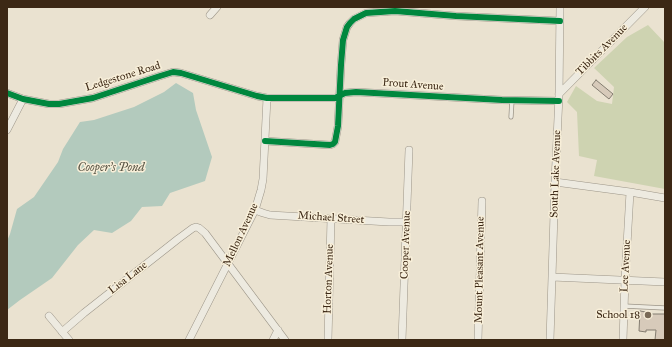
<!DOCTYPE html>
<html>
<head>
<meta charset="utf-8">
<style>
	body { margin:0 }
	#map { position:relative; width:672px; height:347px; overflow:hidden; background:#eae2d0; font-family:"IM FELL Great Primer",serif }
	canvas { display:block }
	.frame { position:absolute; inset:0; border:8px solid #3c2815; pointer-events:none }
</style>
</head>
<body>
<div id="map">
<canvas width="672" height="347"></canvas>
<div class="frame"></div>
</div>
<script>
const ctx = document.querySelector('canvas').getContext('2d');
ctx.lineJoin = 'round';
function paint(path, color) { ctx.fillStyle = color; ctx.fill(path, 'evenodd'); }
const poly = rows => new Path2D(rows.map(r => 'M' + r).join(''));
function stroke(path, color, width, dash) { ctx.strokeStyle = color; ctx.lineWidth = width; ctx.lineCap = dash ? 'butt' : 'round'; ctx.setLineDash(dash || []); ctx.stroke(path); }
function write(font, color, halo, rows, align = 'center') {
  ctx.font = font + ' "IM FELL Great Primer",serif'; ctx.lineWidth = 3; ctx.setLineDash([]); ctx.textBaseline = 'middle'; ctx.strokeStyle = halo; ctx.fillStyle = color; for (const [text, x, y, turn = 0] of rows) {
    ctx.save(); ctx.translate(x, y); ctx.rotate((+turn || 0) * Math.PI / 180); ctx.textAlign = isNaN(turn) ? turn : align; if (halo) ctx.strokeText(text, 0, 0); ctx.fillText(text, 0, 0); ctx.restore();
  }
}
const green = poly([
	[648,25,665,43,665,189,594,176,597,160,579,156,577,112,567,102,576,86,597,101,612,104,614,87,594,68,627,37]
]);
const water = poly([
	[176,83,193,93,196,110,212,157,205,181,170,193,162,206,142,207,131,221,112,233,94,230,78,245,52,278,20,300,7,310,7,241,10,234,17,209,34,197,58,162,63,149,80,122,94,120,134,107,164,92]
]);
const building = poly([
	[596,80,613,94,609,99,592,85,596,80],
	[640,311,646,312,646,314,665,314,665,340,655,340,656,330,646,330,646,332,639,331,640,311]
]);
const service = poly([
	[511,117,512,100],
	[624,306,665,308]
]);
const minor = poly([
	[210,15,217,7],
	[7,93,23,99,49,104,59,104,93,98,160,76,173,72,181,73,257,96,267,98,335,98,345,93,356,92,502,100,559,101],
	[559,94,645,7],
	[7,130,23,99],
	[265,141,330,145,333,144,335,142,338,126,341,65,343,40,347,27,350,23,354,19,366,13,395,11,456,16,560,21],
	[555,182,630,192,665,198],
	[255,210,263,213,270,215,389,222,407,222],
	[552,277,665,282],
	[49,316,69,340],
	[62,332,84,313,178,239,193,228,196,227,199,228,205,233,285,340],
	[189,340,255,210,261,190,263,179,267,98],
	[273,340,278,330],
	[328,340,331,218],
	[402,340,409,150],
	[478,340,482,201],
	[550,340,555,182,559,96,560,7],
	[623,340,625,280,630,192]
]);
const cycleway = poly([
	[7,93,23,99,49,104,59,104,93,98,160,76,173,72,181,73,257,96,267,98,335,98,345,93,356,92,502,100,559,101],
	[265,141,330,145,333,144,335,142,338,126,341,65,343,40,347,27,350,23,354,19,366,13,395,11,456,16,560,21]
]);
const markers = [
	[648,315,4,"#796956"]
];
const streetNames = [
	["Tibbits Avenue",602,50,-45],
	["Ledgestone Road",123,77,-17],
	["Prout Avenue",413,85,4],
	["South Lake Avenue",556,174,-88],
	["Michael Street",331,218,4],
	["Mellon Avenue",241,235,-65],
	["Cooper Avenue",406,245,-88],
	["Lee Avenue",626,266,-87],
	["Mount Pleasant Avenue",480,270,-89],
	["Lisa Lane",128,278,-38],
	["Horton Avenue",329,279,-88]
];
const poiNames = [
	["School 18",640,315]
];
const waterNames = [
	["Cooper's Pond",111,168]
];
paint(green, '#ced3b1');
paint(water, '#b3cabd');
paint(building, '#d7caba');
stroke(building, '#837c70', 1);
stroke(service, '#9c9588', 5);
stroke(minor, '#9c9588', 8);
stroke(service, '#edeae0', 3.5);
stroke(minor, '#edeae0', 7);
stroke(cycleway, '#00873e', 6);
for (const [x, y, r, color] of markers) { const dot = new Path2D(); dot.arc(x, y, r, 0, 2 * Math.PI); ctx.fillStyle = color; ctx.fill(dot); stroke(dot, '#f8efd9', 1.5); }
write('11px', '#3c2815', '#f8efd9', streetNames);
write('11px', '#3c2815', '#f8efd9', poiNames, 'right');
write('italic 12px', '#595545', '#f8efd9', waterNames);
</script>
</body>
</html>
